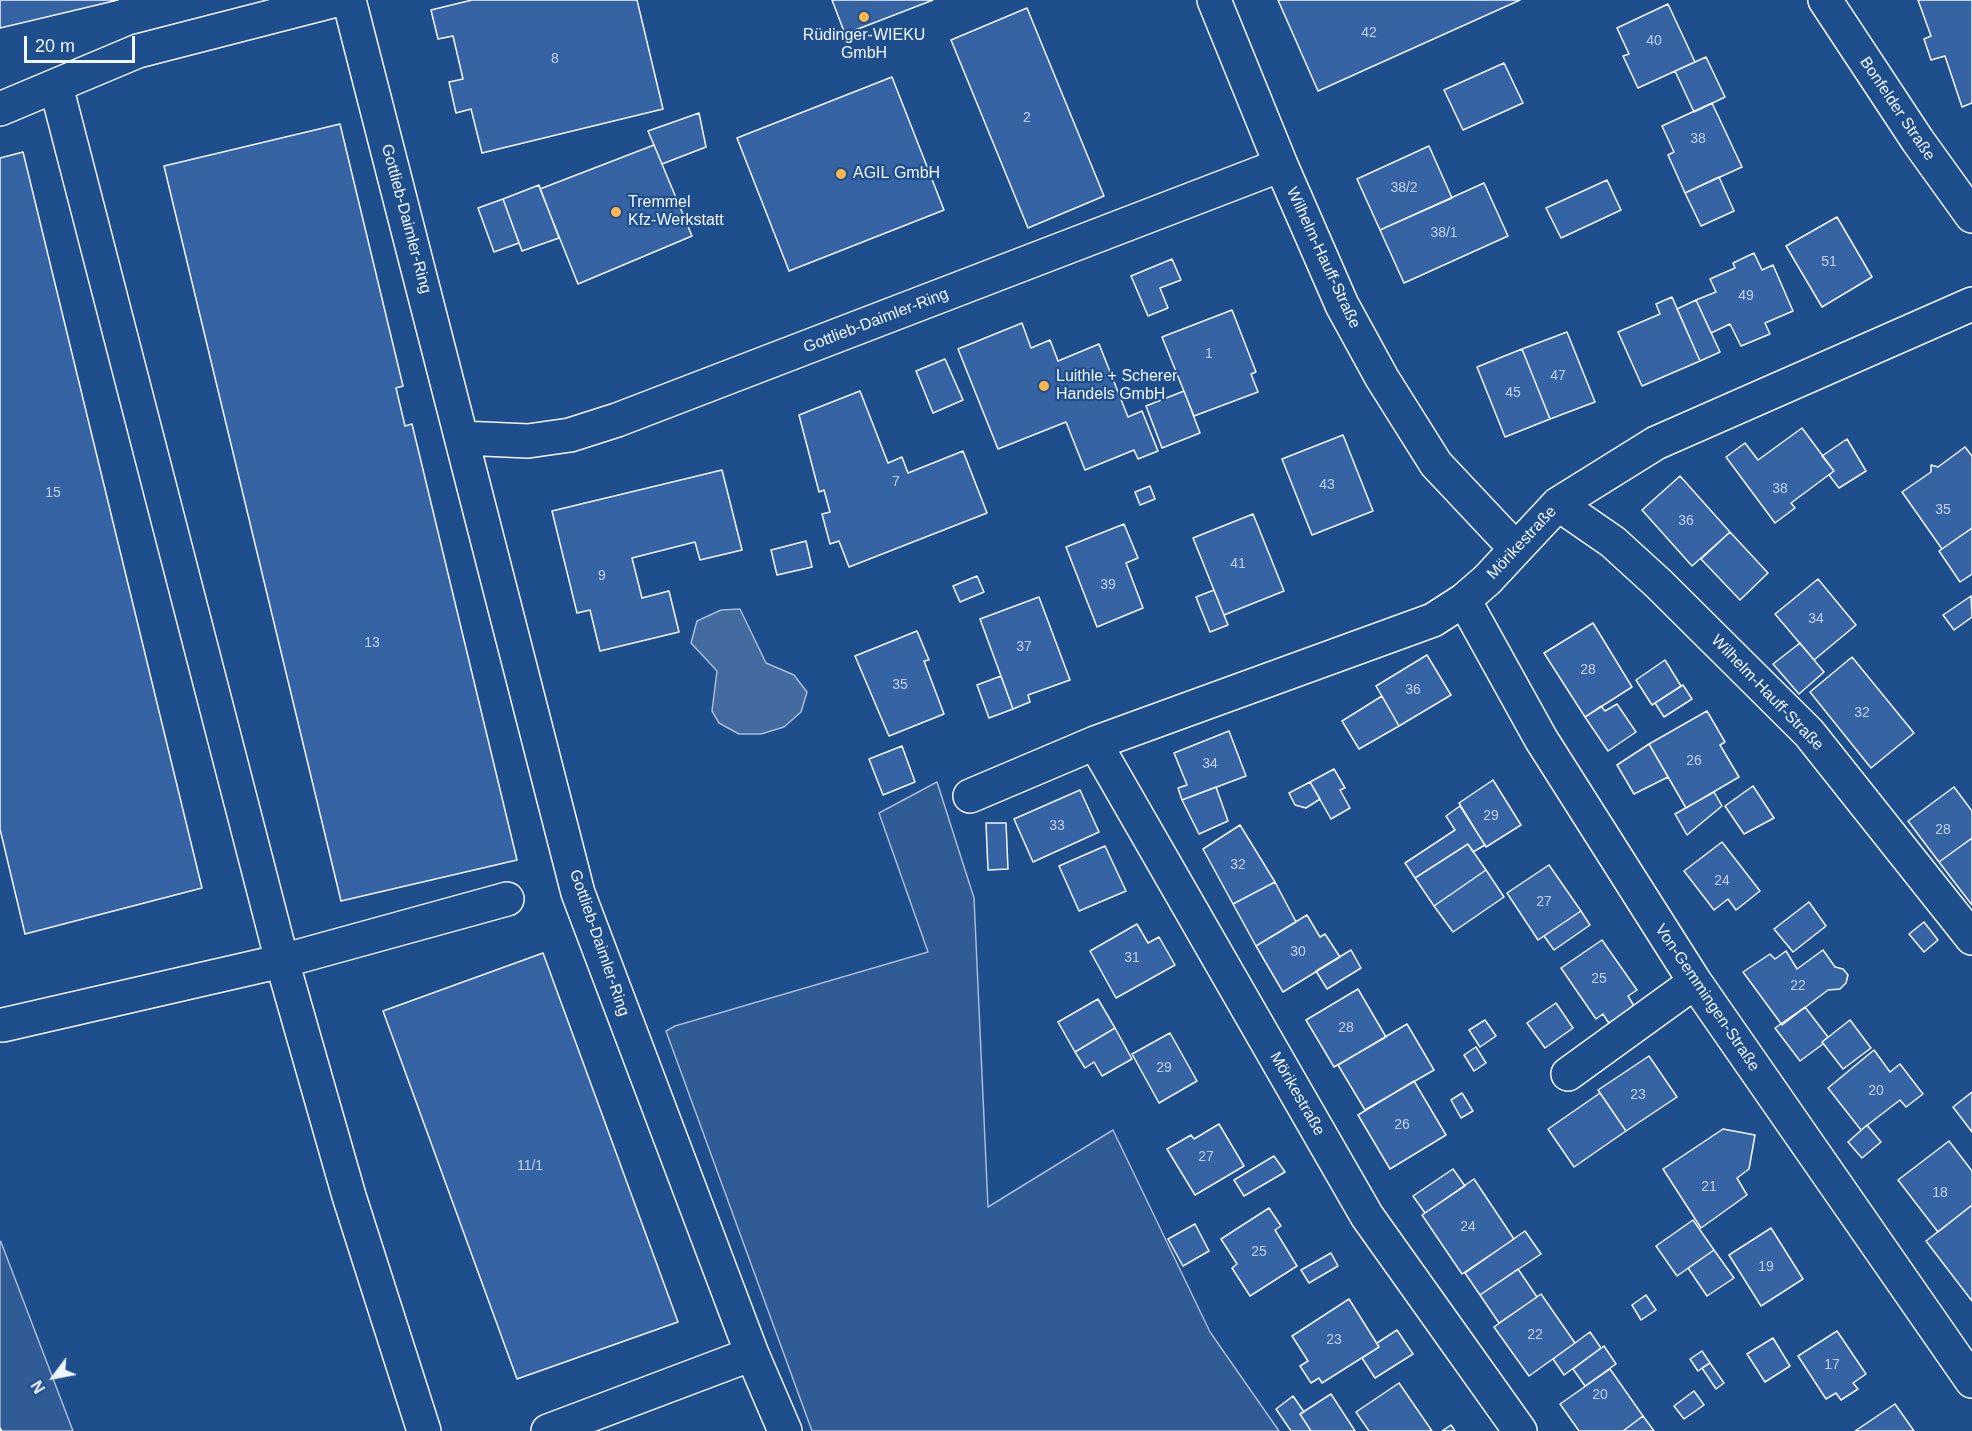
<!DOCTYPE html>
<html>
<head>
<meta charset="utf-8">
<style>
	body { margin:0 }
	#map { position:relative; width:1972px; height:1431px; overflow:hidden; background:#1f4e8c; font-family:Arial,sans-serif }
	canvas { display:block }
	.north { position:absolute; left:24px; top:1347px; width:60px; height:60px; -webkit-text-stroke:4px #1f4e8c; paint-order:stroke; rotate:238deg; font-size:16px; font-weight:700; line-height:24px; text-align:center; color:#f2f6ff }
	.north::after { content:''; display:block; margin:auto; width:21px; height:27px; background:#f2f6ff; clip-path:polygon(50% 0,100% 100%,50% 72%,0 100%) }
	.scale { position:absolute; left:24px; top:36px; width:111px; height:27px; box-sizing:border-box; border:3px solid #f2f6ff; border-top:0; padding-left:8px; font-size:18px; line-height:21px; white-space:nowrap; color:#f2f6ff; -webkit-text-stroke:4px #1f4e8c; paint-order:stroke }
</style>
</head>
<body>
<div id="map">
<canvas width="1972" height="1431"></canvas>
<div class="north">N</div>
<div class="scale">20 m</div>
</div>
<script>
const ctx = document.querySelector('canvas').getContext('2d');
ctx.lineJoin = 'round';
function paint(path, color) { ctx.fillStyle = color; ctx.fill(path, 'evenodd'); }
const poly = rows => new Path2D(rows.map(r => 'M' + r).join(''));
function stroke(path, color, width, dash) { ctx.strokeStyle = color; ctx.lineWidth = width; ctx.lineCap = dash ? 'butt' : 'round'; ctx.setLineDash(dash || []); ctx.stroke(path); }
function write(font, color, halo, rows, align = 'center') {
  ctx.font = font + ' Arial,sans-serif'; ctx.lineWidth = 4.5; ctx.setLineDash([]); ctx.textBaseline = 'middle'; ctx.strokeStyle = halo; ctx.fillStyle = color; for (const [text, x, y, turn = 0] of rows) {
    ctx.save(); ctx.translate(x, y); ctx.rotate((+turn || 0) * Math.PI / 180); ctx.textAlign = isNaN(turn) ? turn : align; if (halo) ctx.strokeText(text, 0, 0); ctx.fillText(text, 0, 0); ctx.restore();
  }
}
const green = poly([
	[937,782,974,898,988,1207,1113,1130,1210,1332,1279,1431,812,1431,666,1031,675,1026,928,952,879,813,937,782],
	[0,1241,1,1242,73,1431,0,1431,0,1241]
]);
const water = poly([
	[740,609,766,663,794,675,807,692,801,712,784,727,761,734,739,734,719,723,712,711,717,671,691,643,697,621,721,610,740,609]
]);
const building = poly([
	[0,0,118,0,0,28,0,0],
	[472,0,637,0,663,109,482,153,471,109,456,113,449,82,463,79,453,36,438,39,431,10,472,0],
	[832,0,933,0,845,34,832,0],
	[1278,0,1520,0,1318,91,1278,0],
	[1918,0,1972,0,1972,103,1962,107,1945,56,1931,60,1924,39,1931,36,1918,0],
	[1668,4,1695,62,1638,88,1623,56,1629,54,1617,28,1668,4],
	[1027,8,1104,196,1028,228,951,40,1027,8],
	[1706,57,1725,97,1694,112,1675,71,1706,57],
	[1504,63,1523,103,1463,130,1444,90,1504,63],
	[892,77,944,210,789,271,737,138,892,77],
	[1712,103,1742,167,1685,193,1668,155,1674,152,1662,126,1712,103],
	[699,113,706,147,662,164,648,131,699,113],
	[340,124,403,386,396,388,405,426,412,424,517,860,341,901,164,166,340,124],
	[654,145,692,236,578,284,540,189,654,145],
	[1429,146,1452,198,1380,230,1357,179,1429,146],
	[23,152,202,888,25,934,0,829,0,158,23,152],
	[1719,177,1734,211,1701,226,1685,193,1719,177],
	[1607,180,1621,210,1561,238,1546,208,1607,180],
	[1484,183,1508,236,1404,283,1380,230,1484,183],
	[539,185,559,238,522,251,503,199,539,185],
	[503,199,519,243,494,252,478,208,503,199],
	[1837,217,1872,277,1822,307,1786,246,1837,217],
	[1754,253,1762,270,1773,265,1793,311,1765,323,1770,334,1741,346,1730,324,1711,333,1696,300,1716,292,1710,279,1735,268,1733,263,1754,253],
	[1172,259,1181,280,1160,288,1168,308,1148,316,1131,276,1172,259],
	[1672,297,1700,361,1642,386,1618,332,1660,314,1656,304,1672,297],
	[1696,300,1720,352,1700,361,1677,309,1696,300],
	[1232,310,1256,372,1251,374,1258,392,1194,416,1162,337,1232,310],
	[1022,323,1031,348,1050,340,1058,361,1099,344,1128,417,1142,411,1158,451,1138,459,1134,450,1085,470,1066,422,998,449,958,349,1022,323],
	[1567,332,1595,402,1550,419,1522,349,1567,332],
	[1522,349,1550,419,1505,437,1477,367,1522,349],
	[945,359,963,400,933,413,916,371,945,359],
	[860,391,888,463,902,457,908,473,963,451,987,513,849,567,839,541,830,544,822,514,830,512,824,490,819,492,799,415,860,391],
	[1184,391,1200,433,1162,448,1146,406,1184,391],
	[1802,428,1834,471,1791,503,1795,508,1775,523,1726,457,1745,443,1758,460,1802,428],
	[1343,435,1373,511,1312,535,1282,459,1343,435],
	[1847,439,1866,471,1839,488,1829,475,1834,471,1822,456,1847,439],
	[1965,447,1972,456,1972,528,1942,549,1902,492,1931,472,1931,465,1938,467,1965,447],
	[722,470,742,550,700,560,695,542,632,558,642,598,669,591,679,632,600,651,590,610,577,613,552,511,722,470],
	[1680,476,1730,532,1692,566,1642,510,1680,476],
	[1150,486,1155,499,1140,505,1135,492,1150,486],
	[1253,514,1284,591,1224,615,1193,538,1253,514],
	[1124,524,1138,558,1126,563,1143,608,1097,627,1066,547,1124,524],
	[1972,528,1972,574,1960,582,1939,551,1972,528],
	[1730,532,1768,573,1740,600,1701,559,1730,532],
	[806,541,812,567,777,575,771,550,806,541],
	[977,576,984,592,960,602,953,586,977,576],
	[1818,579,1856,625,1814,660,1775,614,1818,579],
	[1214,590,1228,625,1210,632,1196,597,1214,590],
	[1971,596,1972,617,1954,630,1943,615,1971,596],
	[1039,597,1070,680,1028,695,1030,702,1013,709,980,619,1039,597],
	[1593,623,1632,687,1585,717,1544,653,1593,623],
	[917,631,929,660,924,661,944,714,889,736,855,656,917,631],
	[1800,643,1824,672,1799,694,1773,664,1800,643],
	[1427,655,1451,695,1399,726,1376,686,1427,655],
	[1852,657,1914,733,1871,768,1810,692,1852,657],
	[1665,660,1681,686,1652,705,1636,680,1665,660],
	[1001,676,1013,709,989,718,977,685,1001,676],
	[1683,685,1692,699,1664,717,1655,703,1683,685],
	[1382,696,1399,726,1359,749,1342,721,1382,696],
	[1617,704,1636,732,1608,751,1585,717,1601,706,1605,711,1617,704],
	[1707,711,1725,742,1720,745,1739,777,1686,808,1649,744,1707,711],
	[1229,731,1246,776,1182,800,1178,788,1187,785,1174,753,1229,731],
	[1649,744,1668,777,1634,794,1617,765,1649,744],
	[902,746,915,782,883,795,869,759,902,746],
	[1334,769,1345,788,1340,790,1350,808,1331,819,1310,782,1334,769],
	[1493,780,1521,825,1486,847,1459,803,1493,780],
	[1310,782,1320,799,1306,808,1295,805,1289,793,1310,782],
	[1753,786,1774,818,1744,834,1725,806,1753,786],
	[1216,787,1228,821,1199,834,1182,800,1216,787],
	[1954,787,1972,811,1972,838,1939,862,1908,821,1954,787],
	[1080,790,1099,832,1033,862,1014,819,1080,790],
	[1714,792,1722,806,1687,835,1675,814,1714,792],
	[1460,806,1485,845,1473,852,1468,844,1415,878,1405,863,1455,830,1446,816,1460,806],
	[986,823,1006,823,1008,869,988,870,986,823],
	[1240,825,1275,882,1233,904,1203,849,1240,825],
	[1972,838,1972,905,1939,862,1972,838],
	[1722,842,1760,891,1736,910,1728,899,1714,910,1684,871,1722,842],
	[1468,844,1486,870,1434,906,1415,878,1468,844],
	[1105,846,1126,891,1079,911,1059,866,1105,846],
	[1549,865,1581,911,1538,940,1507,893,1549,865],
	[1486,870,1504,897,1453,932,1434,906,1486,870],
	[1275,882,1296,922,1256,946,1233,904,1275,882],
	[1809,902,1826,926,1793,952,1774,929,1809,902],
	[1581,911,1590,925,1554,950,1544,936,1581,911],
	[1307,915,1320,937,1325,934,1340,957,1283,992,1256,946,1307,915],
	[1924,922,1938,940,1924,952,1909,934,1924,922],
	[1137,924,1148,943,1159,937,1175,965,1116,998,1090,951,1137,924],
	[1602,940,1637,990,1628,996,1634,1006,1615,1022,1608,1022,1603,1014,1596,1019,1561,968,1602,940],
	[1351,950,1361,968,1327,989,1316,971,1351,950],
	[1823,950,1835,967,1843,969,1848,975,1846,983,1840,989,1828,990,1782,1025,1743,972,1770,954,1775,959,1786,951,1797,969,1823,950],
	[543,953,678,1322,517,1379,383,1011,543,953],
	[1358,989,1386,1037,1334,1067,1306,1020,1358,989],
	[1098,999,1115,1028,1075,1052,1058,1022,1098,999],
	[1556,1003,1573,1028,1545,1048,1527,1023,1556,1003],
	[1805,1007,1828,1037,1822,1042,1823,1044,1800,1061,1775,1028,1805,1007],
	[1485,1020,1496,1036,1480,1047,1469,1030,1485,1020],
	[1850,1020,1871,1048,1843,1069,1822,1042,1850,1020],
	[1407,1024,1434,1070,1365,1110,1338,1065,1407,1024],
	[1115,1028,1132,1059,1102,1076,1094,1062,1085,1068,1075,1052,1115,1028],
	[1170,1033,1197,1081,1159,1103,1132,1054,1170,1033],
	[1476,1047,1486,1063,1474,1071,1464,1055,1476,1047],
	[1874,1050,1890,1072,1900,1064,1923,1094,1906,1107,1900,1100,1861,1130,1828,1088,1874,1050],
	[1649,1056,1677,1097,1626,1131,1598,1090,1649,1056],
	[1414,1081,1446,1135,1390,1169,1358,1115,1414,1081],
	[1972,1092,1972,1132,1953,1107,1972,1092],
	[1462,1093,1473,1111,1461,1118,1451,1100,1462,1093],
	[1600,1093,1626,1131,1574,1167,1548,1129,1600,1093],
	[1219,1124,1244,1166,1195,1195,1167,1149,1191,1135,1194,1139,1219,1124],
	[1867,1125,1881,1142,1862,1158,1848,1142,1867,1125],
	[1723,1129,1755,1135,1749,1169,1737,1178,1747,1195,1701,1228,1663,1169,1723,1129],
	[1949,1141,1972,1171,1972,1205,1938,1232,1898,1180,1949,1141],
	[1274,1156,1285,1172,1244,1196,1234,1180,1274,1156],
	[1453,1169,1465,1186,1425,1213,1413,1196,1453,1169],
	[1474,1179,1514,1239,1462,1274,1422,1215,1474,1179],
	[1972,1205,1972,1301,1926,1241,1972,1205],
	[1269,1208,1281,1226,1275,1230,1297,1266,1250,1296,1232,1268,1237,1264,1221,1239,1269,1208],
	[1693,1220,1714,1250,1677,1276,1656,1246,1693,1220],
	[1195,1224,1209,1251,1183,1266,1168,1239,1195,1224],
	[1771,1228,1803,1279,1761,1306,1729,1255,1771,1228],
	[1525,1231,1541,1254,1480,1295,1465,1273,1525,1231],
	[1714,1250,1734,1278,1707,1296,1688,1268,1714,1250],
	[1331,1253,1338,1266,1309,1283,1301,1270,1331,1253],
	[1518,1269,1537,1297,1499,1323,1480,1295,1518,1269],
	[1541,1294,1575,1343,1529,1376,1494,1327,1541,1294],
	[1646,1295,1656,1310,1641,1320,1632,1305,1646,1295],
	[1349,1299,1379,1347,1322,1383,1319,1378,1311,1383,1300,1366,1308,1361,1292,1336,1349,1299],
	[1397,1330,1413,1354,1375,1378,1362,1358,1379,1347,1377,1343,1397,1330],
	[1837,1331,1866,1374,1853,1383,1858,1389,1841,1400,1836,1393,1826,1399,1798,1356,1837,1331],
	[1590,1332,1601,1348,1564,1375,1553,1359,1590,1332],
	[1773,1338,1790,1366,1765,1382,1747,1354,1773,1338],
	[1604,1346,1616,1364,1585,1386,1573,1369,1604,1346],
	[1702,1351,1710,1363,1698,1371,1690,1359,1702,1351],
	[1710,1363,1724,1383,1716,1389,1702,1368,1710,1363],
	[1610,1369,1643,1416,1623,1431,1579,1431,1560,1404,1610,1369],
	[1399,1383,1432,1431,1369,1431,1356,1412,1399,1383],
	[1694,1391,1704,1405,1684,1419,1674,1406,1694,1391],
	[1331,1394,1355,1431,1311,1431,1300,1414,1331,1394],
	[1293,1396,1304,1412,1300,1414,1311,1431,1291,1431,1276,1409,1293,1396],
	[1895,1404,1914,1431,1855,1431,1895,1404],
	[1643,1416,1654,1431,1623,1431,1643,1416],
	[1451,1425,1455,1431,1442,1431,1451,1425]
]);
const minor = poly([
	[349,0,578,893,752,1354,785,1431],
	[1214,0,1281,165,1342,305,1382,378,1436,464,1516,549],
	[56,86,282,961,349,1196,424,1431],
	[0,109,138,51,336,0],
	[462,438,528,441,570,435,617,420,1281,165],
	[1558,504,1613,542,1659,584,1809,733,1972,938],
	[1464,600,1541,739,1695,982,1972,1381],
	[1095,743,1367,1216,1520,1431],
	[970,796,1095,743,1433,620,1464,600,1487,580,1558,504,1656,443,1972,304],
	[3,1025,282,961,507,899],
	[1568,1074,1695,982],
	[548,1431,752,1354]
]);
const major = poly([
	[1825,0,1918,141,1972,216]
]);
const wall = poly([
	[0,1429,1,1431]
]);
const markers = [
	[864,17,6,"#ffb74d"],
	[841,174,6,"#ffb74d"],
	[616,212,6,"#ffb74d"],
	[1044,386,6,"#ffb74d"]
];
const numberNames = [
	["42",1369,33],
	["40",1654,41],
	["8",555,59],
	["2",1027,118],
	["38",1698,139],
	["38/2",1404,188],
	["38/1",1444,233],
	["51",1829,262],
	["49",1746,296],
	["1",1209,354],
	["47",1558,376],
	["45",1513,393],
	["7",896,482],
	["43",1327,485],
	["38",1780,489],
	["15",53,493],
	["35",1943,510],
	["36",1686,521],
	["41",1238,564],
	["9",602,576],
	["39",1108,585],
	["34",1816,619],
	["13",372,643],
	["37",1024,647],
	["28",1588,670],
	["35",900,685],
	["36",1413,690],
	["32",1862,713],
	["26",1694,761],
	["34",1210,764],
	["29",1491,816],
	["33",1057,826],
	["28",1943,830],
	["32",1238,865],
	["24",1722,881],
	["27",1544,902],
	["30",1298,952],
	["31",1132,958],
	["25",1599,979],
	["22",1798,986],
	["28",1346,1028],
	["29",1164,1068],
	["20",1876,1091],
	["23",1638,1095],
	["26",1402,1125],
	["27",1206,1157],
	["11/1",530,1166],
	["21",1709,1187],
	["18",1940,1193],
	["24",1468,1227],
	["25",1259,1252],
	["19",1766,1267],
	["22",1535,1335],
	["23",1334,1340],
	["17",1832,1365],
	["20",1600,1395]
];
const poiNames = [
	["Rüdinger-WIEKU",864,36,"center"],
	["GmbH",864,54,"center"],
	["AGIL GmbH",853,174],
	["Tremmel",628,203],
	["Kfz-Werkstatt",628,221],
	["Luithle + Scherer",1056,377],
	["Handels GmbH",1056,395]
];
const streetNames = [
	["Bonfelder Straße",1897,109,56],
	["Gottlieb-Daimler-Ring",406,219,75],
	["Wilhelm-Hauff-Straße",1323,258,65],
	["Gottlieb-Daimler-Ring",876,321,-21],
	["Mörikestraße",1522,543,-47],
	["Wilhelm-Hauff-Straße",1767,693,46],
	["Gottlieb-Daimler-Ring",599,943,71],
	["Von-Gemmingen-Straße",1707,998,56],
	["Mörikestraße",1297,1094,60]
];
paint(green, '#305b95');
stroke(green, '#a8bbd7', 1.5);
paint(water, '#446ba0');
stroke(water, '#a8bbd7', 1.5);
paint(building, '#3563a3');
stroke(building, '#f2f6ff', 1.5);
stroke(minor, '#f2f6ff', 36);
stroke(major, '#f2f6ff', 36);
stroke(minor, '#1f4e8c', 33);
stroke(major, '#1f4e8c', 33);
stroke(wall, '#f2f6ff', 3);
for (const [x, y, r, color] of markers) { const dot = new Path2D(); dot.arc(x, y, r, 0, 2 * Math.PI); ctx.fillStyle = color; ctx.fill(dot); stroke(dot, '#1f4e8c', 2); }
write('14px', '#c3d1e8', null, numberNames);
write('16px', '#f2f6ff', '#1f4e8c', poiNames, 'left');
write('16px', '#f2f6ff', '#1f4e8c', streetNames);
</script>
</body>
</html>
